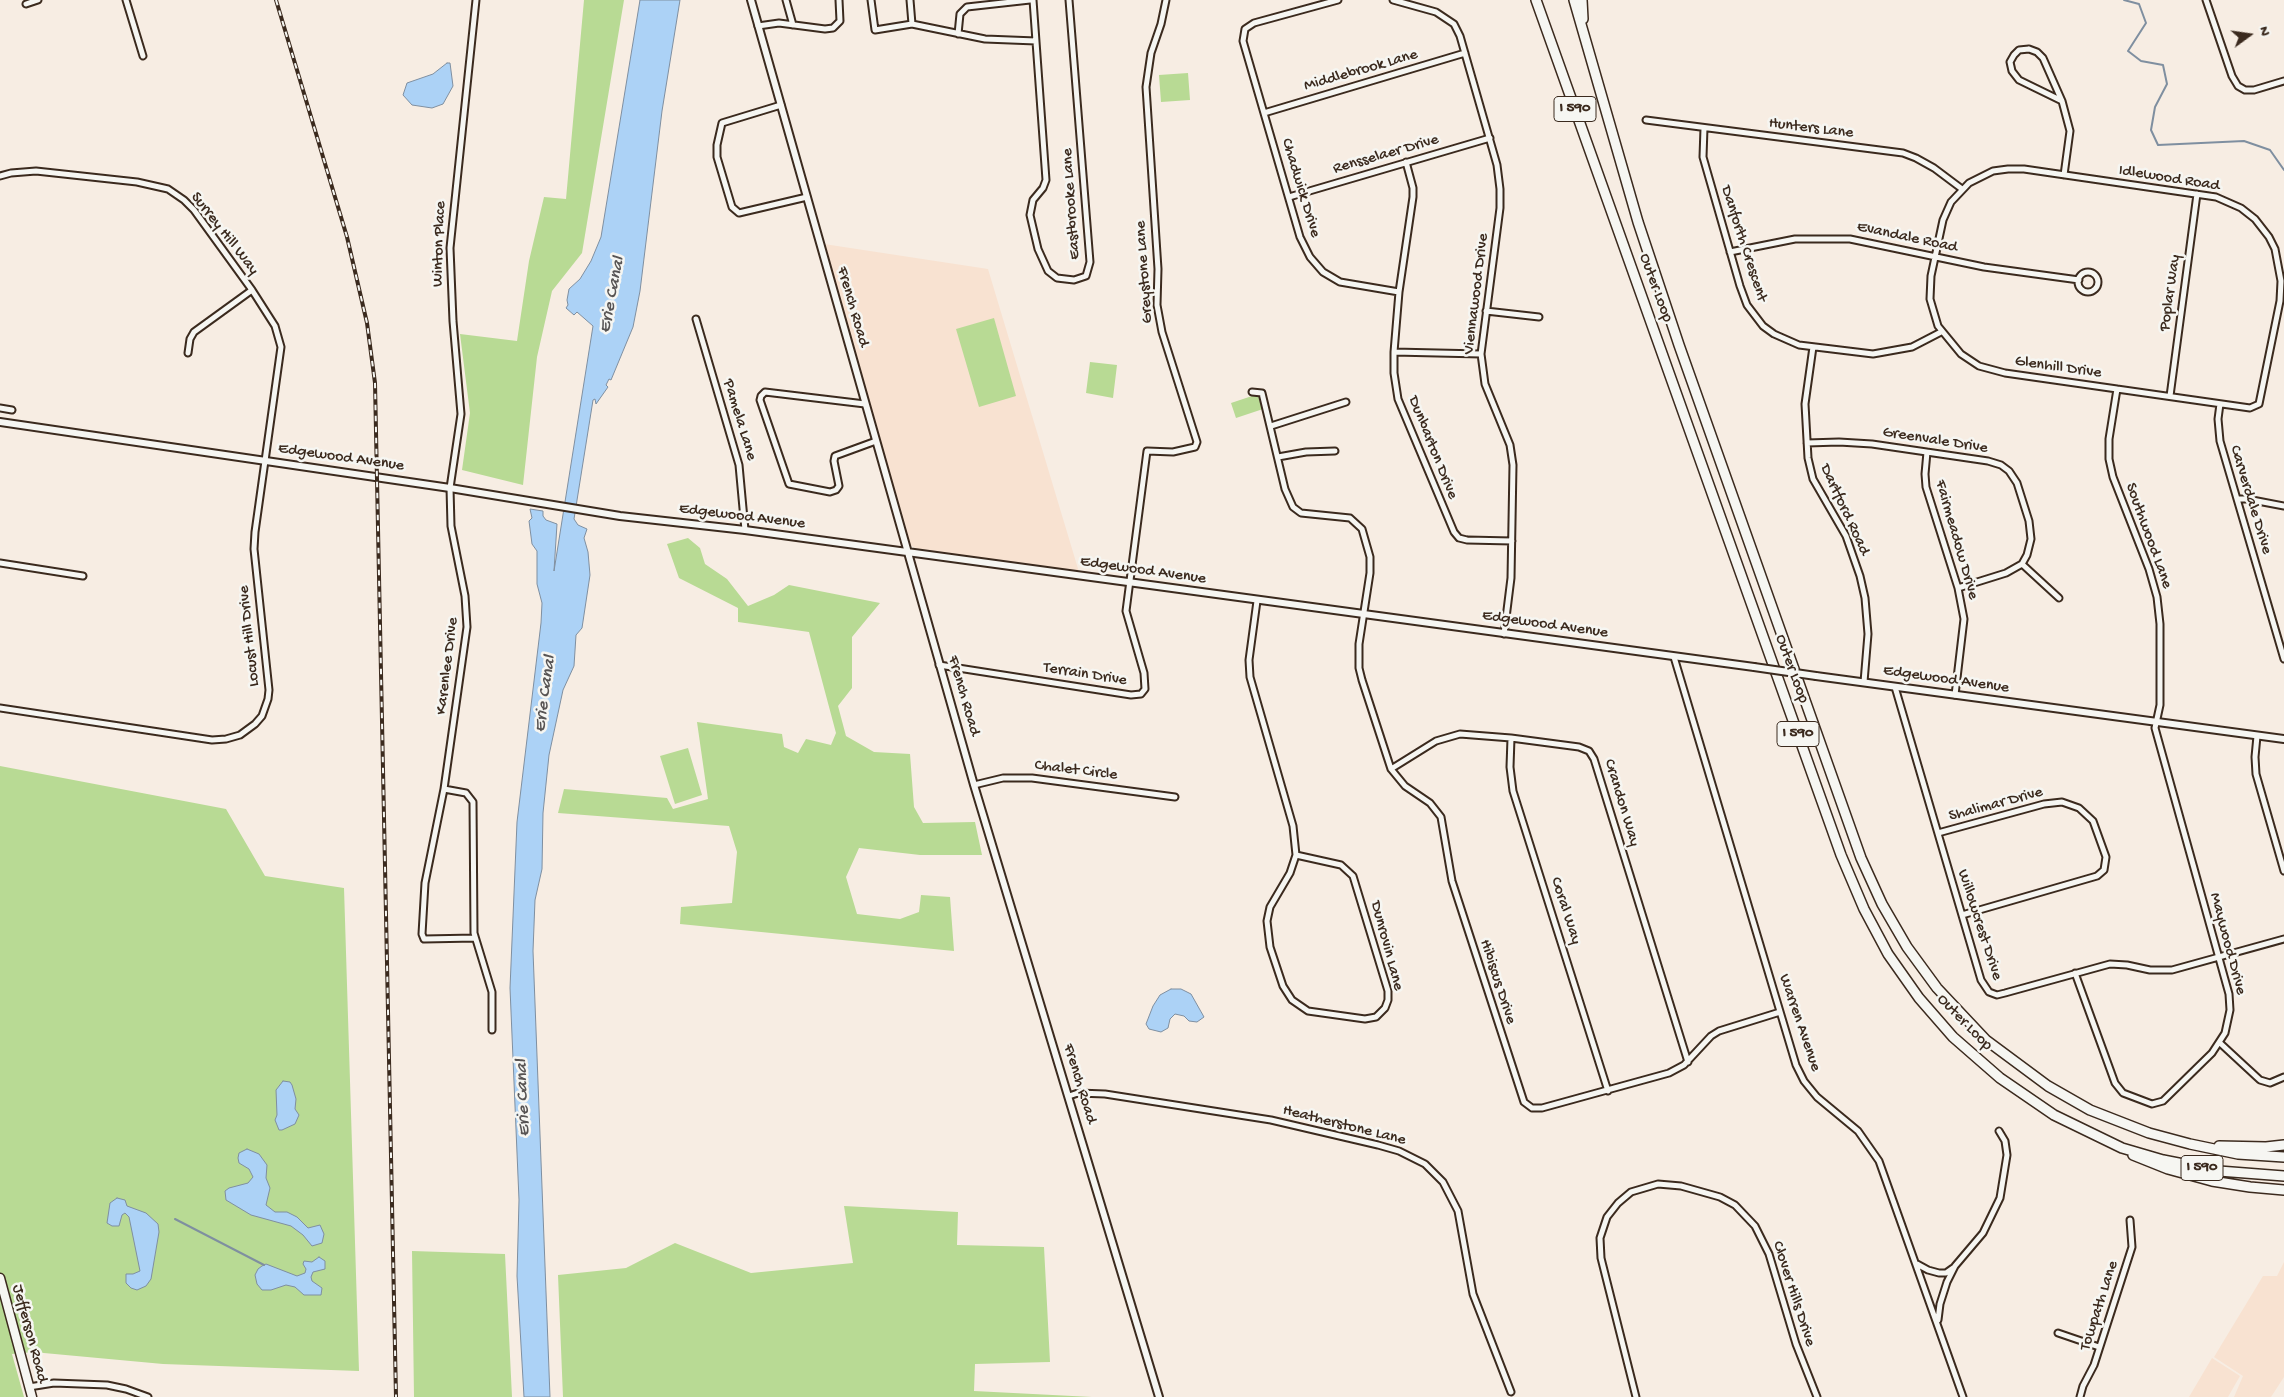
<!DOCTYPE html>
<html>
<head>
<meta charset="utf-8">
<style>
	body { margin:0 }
	#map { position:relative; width:2284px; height:1397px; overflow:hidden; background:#f7ede3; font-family:"Gochi Hand",sans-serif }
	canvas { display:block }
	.north { position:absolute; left:2224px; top:10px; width:50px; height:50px; -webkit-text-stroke:4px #f6f6f2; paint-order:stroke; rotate:76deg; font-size:14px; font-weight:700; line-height:20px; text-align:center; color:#3b2a1e }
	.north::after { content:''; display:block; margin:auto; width:18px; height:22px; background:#3b2a1e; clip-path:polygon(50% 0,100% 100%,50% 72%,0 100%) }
</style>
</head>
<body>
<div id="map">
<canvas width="2284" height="1397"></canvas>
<div class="north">N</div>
</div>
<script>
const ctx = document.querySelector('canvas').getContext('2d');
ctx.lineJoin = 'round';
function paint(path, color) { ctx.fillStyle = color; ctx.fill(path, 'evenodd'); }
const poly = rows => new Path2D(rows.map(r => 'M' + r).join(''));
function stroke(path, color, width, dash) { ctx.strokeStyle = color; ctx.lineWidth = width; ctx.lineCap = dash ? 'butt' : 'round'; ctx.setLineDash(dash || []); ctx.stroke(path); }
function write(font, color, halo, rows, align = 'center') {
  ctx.font = font + ' "Gochi Hand",sans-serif'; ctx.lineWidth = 5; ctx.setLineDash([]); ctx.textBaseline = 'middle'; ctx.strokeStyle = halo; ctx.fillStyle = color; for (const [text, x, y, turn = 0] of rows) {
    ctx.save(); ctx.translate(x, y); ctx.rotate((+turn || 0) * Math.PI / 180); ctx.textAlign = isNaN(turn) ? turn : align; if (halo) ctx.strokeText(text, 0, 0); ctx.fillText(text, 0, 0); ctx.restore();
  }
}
const built = poly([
	[824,244,988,269,1079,572,918,549,910,545],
	[2284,1262,2284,1377,2271,1397,2234,1397,2243,1376,2214,1357,2263,1276,2277,1276],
	[2212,1358,2240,1376,2228,1397,2189,1397]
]);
const green = poly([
	[584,0,624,0,582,253,552,291,537,357,523,485,462,470,470,413,460,334,517,341,529,261,544,197,566,199],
	[1188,73,1190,100,1161,102,1159,75],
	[994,318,1016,396,979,407,956,329],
	[1090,362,1117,365,1113,398,1086,393],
	[1258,394,1263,409,1236,418,1231,403],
	[688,538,700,548,705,564,727,579,748,606,774,595,789,585,880,603,852,637,852,688,838,706,846,736,874,752,910,754,914,807,923,823,975,822,982,855,920,855,859,848,846,877,857,914,900,919,919,912,921,895,950,897,954,951,680,924,681,907,732,903,737,852,729,826,558,813,564,789,667,798,673,809,708,799,697,722,782,734,784,747,798,753,806,739,831,745,836,733,809,632,738,622,738,608,679,578,667,544],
	[688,748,702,795,675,804,660,756],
	[0,766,226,809,265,876,344,888,359,1371,163,1364,33,1352,12,1354,24,1397,0,1397],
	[844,1206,958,1212,957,1245,1044,1247,1050,1362,975,1364,974,1391,1092,1397,563,1397,558,1275,626,1268,675,1243,751,1273,853,1263],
	[412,1251,505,1254,512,1397,414,1397]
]);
const water = poly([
	[640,0,680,0,662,111,640,291,633,327,611,380,609,379,606,385,608,387,596,404,595,399,593,400,574,519,578,525,587,529,584,538,588,552,590,575,582,628,576,635,574,666,563,690,549,755,543,813,542,869,535,900,533,951,550,1397,524,1397,517,1276,519,1200,510,988,517,822,541,623,542,603,537,584,537,551,532,544,529,521,532,518,530,509,543,511,543,516,546,520,557,524,554,571,593,326,577,312,574,315,566,308,568,305,567,300,569,289,580,279,591,261,601,237,640,0],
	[447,63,450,63,453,86,443,104,432,108,412,105,403,95,407,83,433,74,447,63],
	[1171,989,1181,989,1191,994,1204,1017,1197,1022,1189,1021,1184,1016,1175,1014,1170,1019,1168,1028,1161,1032,1149,1029,1146,1024,1153,1006,1160,995,1171,989],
	[283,1081,290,1082,292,1085,296,1099,295,1109,299,1115,295,1124,282,1130,279,1130,275,1120,277,1115,276,1090,283,1081],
	[247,1149,259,1154,267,1165,266,1178,270,1188,266,1205,275,1212,287,1212,297,1217,308,1228,320,1225,324,1234,322,1243,312,1246,303,1235,291,1226,251,1215,226,1200,225,1191,229,1188,248,1183,253,1177,249,1169,239,1163,238,1158,239,1153,247,1149],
	[117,1198,125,1200,127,1206,146,1213,158,1224,159,1232,151,1279,146,1286,137,1290,131,1288,126,1283,126,1274,133,1274,140,1271,129,1217,125,1213,122,1215,119,1226,112,1226,107,1223,110,1203,117,1198],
	[319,1257,325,1261,325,1269,313,1272,311,1277,312,1281,322,1288,321,1295,304,1295,295,1287,286,1285,271,1290,262,1290,257,1284,255,1275,258,1269,262,1266,266,1264,297,1276,305,1273,306,1269,303,1264,304,1261,312,1262,319,1257]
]);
const stream = poly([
	[2124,0,2139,4,2146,23,2128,51,2141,61,2163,65,2167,84,2155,107,2151,130,2158,145,2244,141,2270,150,2284,170],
	[175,1219,264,1265]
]);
const minor = poly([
	[126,0,143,56],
	[786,0,793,25],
	[871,0,875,30,912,24,985,39,1036,41],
	[910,0,912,24],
	[1033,0,1046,180,1043,188,1033,200,1030,215,1038,249,1048,271,1057,278,1074,280,1086,276,1090,262,1069,0],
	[1338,0,1254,23,1245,29,1243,41,1300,237,1310,257,1323,272,1340,282,1399,292],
	[1393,0,1436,12,1454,24,1460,36,1497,165,1500,189,1500,208,1481,354,1485,384,1510,445,1513,465,1511,578,1504,634],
	[2206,0,2232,76,2238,86,2245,90,2254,90,2284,81],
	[26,4,38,0],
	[758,26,779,23,825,29,833,28,840,21,839,0],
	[958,34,960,14,967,7,1030,0],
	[2029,49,2037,52,2043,58,2062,101,2019,80,2012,71,2010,62,2014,55,2019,50,2029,49],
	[2062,101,2070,131,2064,175],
	[781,105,722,123,717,145,717,157,732,207,739,213,807,197],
	[1264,113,1465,53],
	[1646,120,1903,153,1916,158,1934,168,1962,189],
	[1704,128,1703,157,1740,286,1747,305,1763,326,1774,334,1799,345,1873,354,1912,347,1941,332],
	[1406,162,1413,188,1413,197,1399,292,1394,352,1394,373,1398,399,1454,532,1459,538,1467,540,1512,541],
	[2008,169,2024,169,2216,197,2241,208,2255,219,2269,237,2275,249,2281,281,2280,301,2259,404,2250,408,2005,373,1979,366,1961,354,1938,326,1930,299,1931,276,1943,220,1951,202,1969,183,1993,171,2008,169],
	[0,176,11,173,36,171,137,182,168,189,184,200,194,210,252,290,275,326,281,347,255,532,254,549,269,690,268,699,262,716,255,724,240,735,226,739,212,740,0,708],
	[1289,197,1490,138],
	[1730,252,1795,239,1850,239,1984,267,2079,280],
	'2078 282a10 10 0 1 1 20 0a10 10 0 1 1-20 0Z',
	[1486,311,1539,317],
	[696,319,739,465,745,530],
	[1813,347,1805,404,1808,458,1813,479,1846,536,1860,576,1865,598,1868,634,1864,682],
	[1394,352,1481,354],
	[188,353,190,339,194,332,252,290],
	[1252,392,1262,393,1285,489,1293,507,1301,513,1350,518,1362,529,1370,557,1370,573,1359,644,1359,668,1362,680,1391,769,1405,786,1430,803,1441,817,1452,881,1524,1102,1532,1108,1542,1108,1669,1073,1684,1065,1711,1036,1719,1031,1780,1012],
	[2170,396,2197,194],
	[865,404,765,392,761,396,760,400,789,484,830,492,836,490,839,486,834,461,835,456,876,441],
	[2220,404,2218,419,2220,441,2284,659],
	[0,408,12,410],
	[1271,426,1346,402],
	[1807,443,1839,442,1872,444,1988,461,2001,465,2009,471,2017,483,2029,521,2031,539,2027,555,2022,564,2006,573,1958,588],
	[1927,452,1925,474,1926,487,1958,588,1964,619,1955,695],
	[1278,457,1306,452,1335,451],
	[2237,499,2247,499,2284,506],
	[0,563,83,576],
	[2022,564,2059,598],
	[1257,601,1249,660,1250,677,1293,826,1296,855],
	[1674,657,1796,1065,1804,1081,1817,1097,1858,1131,1879,1161,1963,1397],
	[939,665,1131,695,1141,694,1145,689,1144,673,1126,611,1147,451,1173,452,1195,447,1197,442,1162,332,1157,305,1158,269,1146,87,1151,53,1161,24,1166,0],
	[1895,687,1981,980,1989,992,1997,995,2005,993,2110,964,2127,965,2150,970,2172,970,2284,939],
	[2257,736,2255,757,2256,774,2284,871],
	[1511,738,1510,767,1513,791,1608,1091],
	[1391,769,1436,741,1460,734,1511,738,1579,747,1589,751,1594,759,1688,1062],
	[974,785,1003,778,1032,778,1175,797],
	[444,789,466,793,473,802,474,933,492,992,492,1030],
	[1938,833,2044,804,2062,802,2079,808,2093,821,2106,857,2104,870,2097,876,1962,915],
	[1296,855,1341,865,1353,876,1388,991,1388,1000,1385,1008,1376,1017,1365,1019,1308,1011,1292,1000,1283,986,1270,947,1267,921,1270,907,1290,873,1296,855],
	[475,938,424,939,422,934,425,883,444,789,467,627,465,596,451,526,450,488,461,414,453,321,450,248,476,0],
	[2075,973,2115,1083,2123,1093,2152,1104,2163,1101,2212,1053,2225,1033,2230,1010,2229,994,2155,728,2160,705,2160,624,2157,597,2149,569,2113,477,2109,459,2109,439,2117,389],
	[2220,1043,2260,1080,2270,1083,2284,1077],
	[1069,1096,1078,1093,1105,1094,1271,1120,1378,1145,1399,1151,1425,1164,1443,1182,1458,1211,1473,1294,1511,1392],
	[1917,1264,1928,1270,1939,1273,1946,1273,1953,1268],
	[1938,1320,1940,1304,1947,1282,1955,1266,1983,1233,2000,1198,2007,1155,2005,1141,1999,1131],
	[2058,1333,2099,1347],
	[29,1387,54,1383,107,1385,126,1389,148,1397],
	[1636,1397,1601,1258,1600,1238,1607,1217,1618,1203,1631,1192,1658,1184,1681,1186,1720,1197,1735,1205,1755,1226,1769,1254,1796,1344,1817,1397],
	[2080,1397,2083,1386,2094,1365,2132,1247,2130,1220]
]);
const tertiary = poly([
	[751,0,974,785,1159,1397],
	[0,422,450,488,620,516,745,530,1754,667],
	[1816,676,2284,739]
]);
const primary = poly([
	[0,1278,32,1397]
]);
const motorway = poly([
	[1536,0,1841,855,1864,909,1888,954,1919,998,1953,1037,2000,1078,2054,1115,2122,1148,2163,1160,2219,1171,2284,1176],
	[1574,0,1638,222,1679,345,1861,858,1882,904,1907,947,1937,988,1986,1040,2048,1086,2090,1110,2149,1133,2190,1144,2238,1154,2284,1157],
	[1582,0,1583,19],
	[2219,1146,2266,1147,2284,1145],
	[2133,1155,2168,1169,2212,1181,2250,1187,2284,1190]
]);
const rail = poly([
	[276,0,347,237,367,323,375,383,396,1397]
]);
const tertiaryBridge = poly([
	[1754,667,1816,676]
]);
const shields = [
	[1575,109,42],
	[1798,734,42],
	[2202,1168,42]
];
const shieldNames = [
	["I 590",1575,109],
	["I 590",1798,734],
	["I 590",2202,1168]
];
const streetNames = [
	["Middlebrook Lane",1361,71,-16],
	["Hunters Lane",1811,129,7],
	["Rensselaer Drive",1386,155,-16],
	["Idlewood Road",2169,179,9],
	["Chadwick Drive",1300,188,73],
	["Eastbrooke Lane",1072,204,-94],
	["Surrey Hill Way",224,234,52],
	["Evandale Road",1907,238,12],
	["Winton Place",440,244,-88],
	["Danforth Crescent",1743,244,72],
	["Greystone Lane",1145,272,-94],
	["Outer Loop",1655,288,70],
	["Poplar Way",2171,293,-82],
	["Viennawood Drive",1477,294,-83],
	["French Road",852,307,74],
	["Glenhill Drive",2058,368,8],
	["Pamela Lane",739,420,73],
	["Greenvale Drive",1935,441,9],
	["Dunbarton Drive",1432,448,68],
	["Edgewood Avenue",341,458,8],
	["Carverdale Drive",2250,500,73],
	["Dartford Road",1844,510,65],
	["Edgewood Avenue",742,517,7],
	["Southwood Lane",2148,536,70],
	["Fairmeadow Drive",1956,540,74],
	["Edgewood Avenue",1143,571,8],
	["Edgewood Avenue",1545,625,8],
	["Locust Hill Drive",250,636,-96],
	["Karenlee Drive",448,666,-83],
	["Outer Loop",1791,669,70],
	["Terrain Drive",1085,675,9],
	["Edgewood Avenue",1946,680,8],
	["French Road",963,696,74],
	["Chalet Circle",1076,771,7],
	["Crandon Way",1621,803,73],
	["Shalimar Drive",1996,805,-15],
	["Coral Way",1565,911,72],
	["Willowcrest Drive",1979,925,72],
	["Maywood Drive",2227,944,75],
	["Dunrovin Lane",1386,946,75],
	["Hibiscus Drive",1497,982,72],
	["Warren Avenue",1799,1023,71],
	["Outer Loop",1964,1023,46],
	["French Road",1079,1084,73],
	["Heatherstone Lane",1344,1126,14],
	["Clover Hills Drive",1793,1294,72],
	["Towpath Lane",2100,1306,-72],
	["Jefferson Road",29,1334,75]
];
const waterNames = [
	["Erie Canal",613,295,-79],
	["Erie Canal",546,694,-82],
	["Erie Canal",524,1098,-92]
];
paint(built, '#f8e2d1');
paint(green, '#b8da94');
paint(water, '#acd2f6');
stroke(water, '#7f8fa0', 1);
stroke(stream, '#7f8fa0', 2);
stroke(minor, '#3b2a1e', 9);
stroke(tertiary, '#3b2a1e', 10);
stroke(primary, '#3b2a1e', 11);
stroke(motorway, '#3b2a1e', 12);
stroke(minor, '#f6f6f2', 5);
stroke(tertiary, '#f6f6f2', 6);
stroke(primary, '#f6f6f2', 8);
stroke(motorway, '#f6f6f2', 9);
stroke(rail, '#3b2a1e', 4);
stroke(rail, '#f6f6f2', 2, [5.5]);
stroke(tertiaryBridge, '#3b2a1e', 10, []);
stroke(tertiaryBridge, '#f6f6f2', 6);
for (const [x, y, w] of shields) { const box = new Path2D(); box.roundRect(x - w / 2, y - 12.5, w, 25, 4); ctx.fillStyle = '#f6f6f2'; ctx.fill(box); stroke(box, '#3b2a1e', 1); }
write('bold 15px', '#3b2a1e', null, shieldNames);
write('16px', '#3b2a1e', '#f6f6f2', streetNames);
write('italic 18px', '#575454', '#f6f6f2', waterNames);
</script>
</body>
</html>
